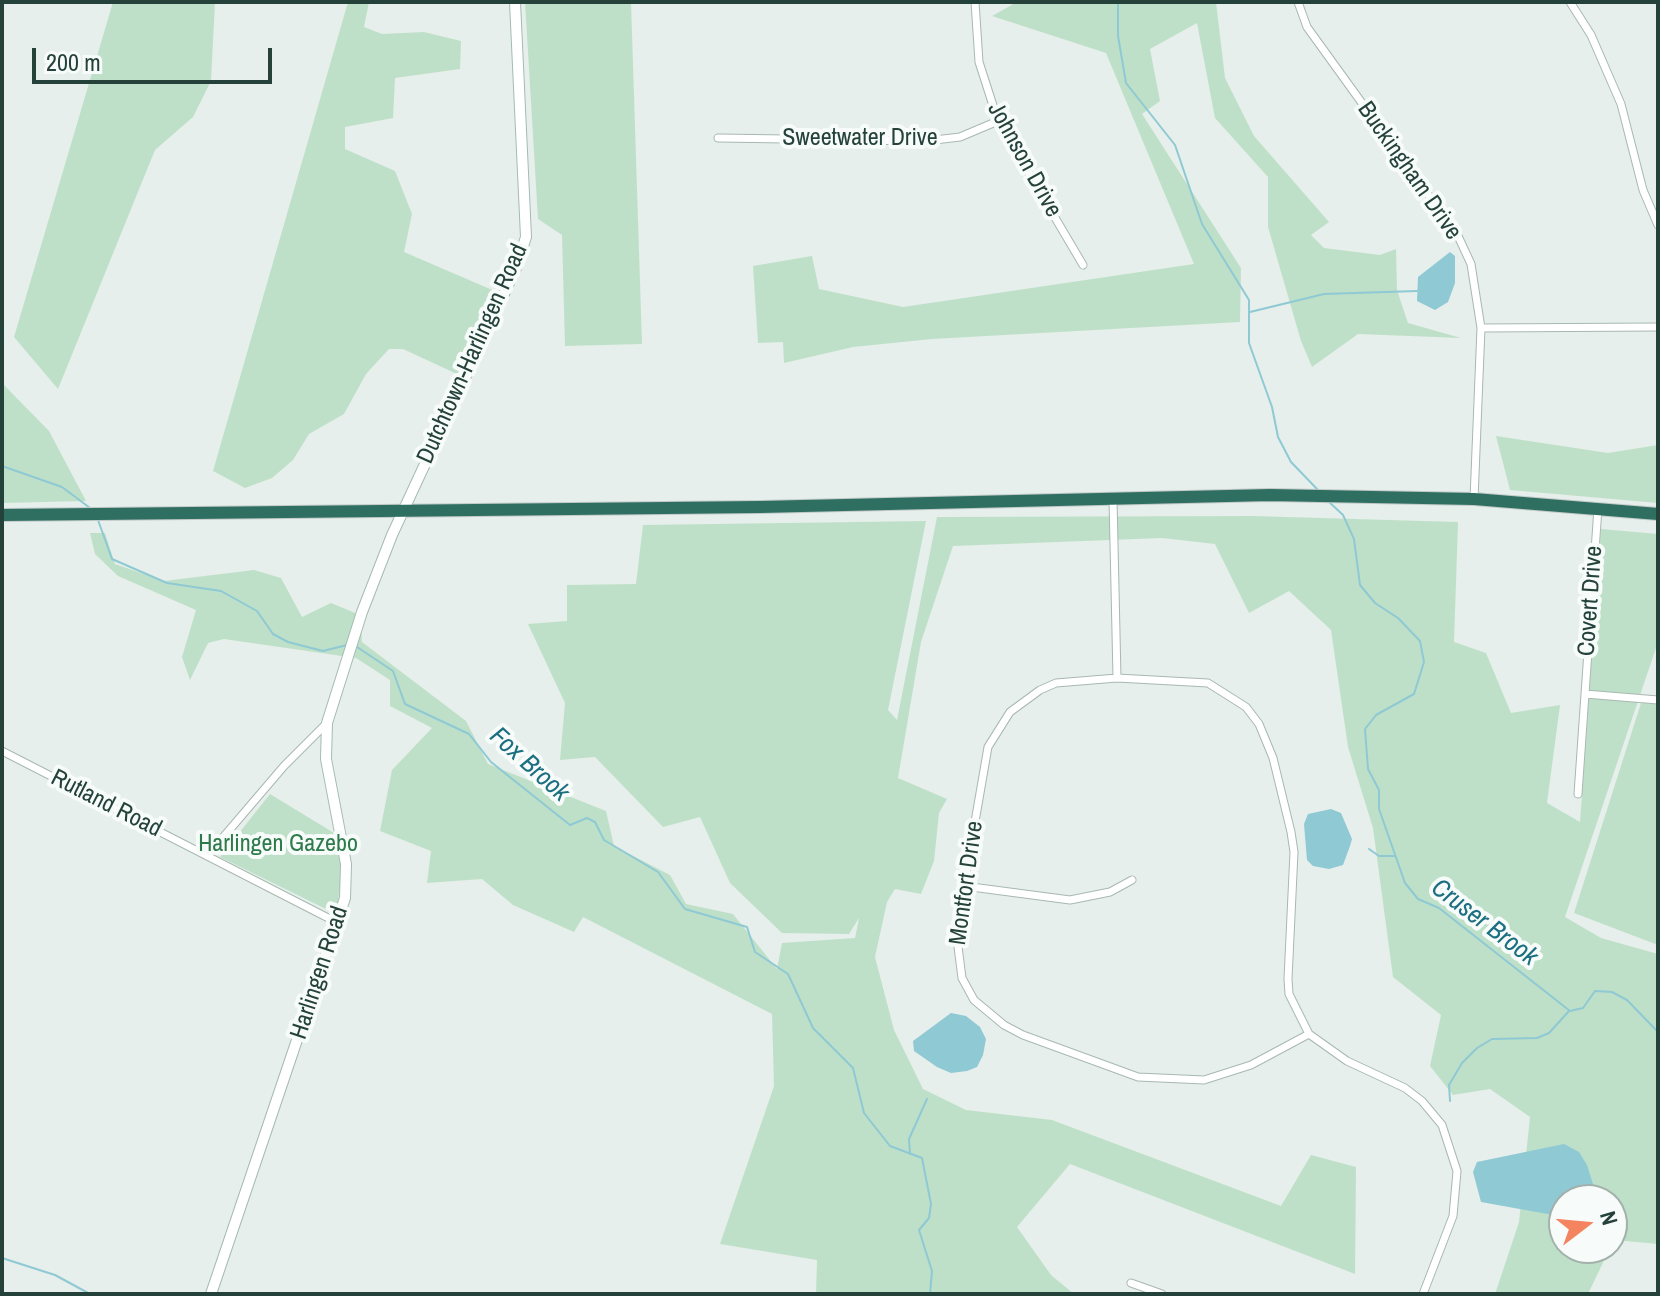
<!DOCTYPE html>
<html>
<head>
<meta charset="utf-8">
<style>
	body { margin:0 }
	#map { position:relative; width:1660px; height:1296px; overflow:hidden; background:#e6efeb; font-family:"Archivo Narrow",sans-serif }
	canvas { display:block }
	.frame { position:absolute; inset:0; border:4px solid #24423a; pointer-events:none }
	.north { position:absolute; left:1548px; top:1184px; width:80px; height:80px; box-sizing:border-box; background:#f7fbf9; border:2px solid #a3b1ad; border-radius:50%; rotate:74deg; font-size:22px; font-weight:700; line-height:32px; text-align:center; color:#24423a }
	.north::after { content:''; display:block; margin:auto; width:28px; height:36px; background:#f4845f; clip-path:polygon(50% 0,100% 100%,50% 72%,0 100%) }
	.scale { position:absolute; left:32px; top:48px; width:240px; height:36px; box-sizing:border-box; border:4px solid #24423a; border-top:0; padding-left:10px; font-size:24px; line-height:28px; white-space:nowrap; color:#24423a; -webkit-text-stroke:6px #f7fbf9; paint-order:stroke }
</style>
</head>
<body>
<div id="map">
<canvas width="1660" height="1296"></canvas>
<div class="frame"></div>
<div class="north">N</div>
<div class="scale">200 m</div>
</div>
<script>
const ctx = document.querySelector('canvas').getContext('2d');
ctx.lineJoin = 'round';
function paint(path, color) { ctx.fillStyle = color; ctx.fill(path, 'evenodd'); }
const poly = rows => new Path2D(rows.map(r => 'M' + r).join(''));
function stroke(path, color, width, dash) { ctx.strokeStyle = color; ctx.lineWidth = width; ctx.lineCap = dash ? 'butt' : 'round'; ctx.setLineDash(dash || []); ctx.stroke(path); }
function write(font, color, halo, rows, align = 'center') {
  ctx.font = font + ' "Archivo Narrow",sans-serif'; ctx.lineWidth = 8; ctx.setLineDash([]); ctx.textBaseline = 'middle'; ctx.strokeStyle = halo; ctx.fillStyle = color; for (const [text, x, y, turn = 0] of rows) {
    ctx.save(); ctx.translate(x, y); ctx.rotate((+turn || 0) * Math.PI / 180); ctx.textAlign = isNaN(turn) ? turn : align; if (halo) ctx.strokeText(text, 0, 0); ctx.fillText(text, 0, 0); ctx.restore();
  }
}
const green = poly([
	[113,2,215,2,211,81,193,117,155,150,58,389,14,337],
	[348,2,369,2,364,27,382,34,424,32,461,41,460,69,395,78,393,118,345,127,345,149,395,171,412,214,404,252,497,292,457,374,403,349,389,349,366,374,344,414,309,434,293,460,272,478,245,488,213,471],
	[525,2,631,2,642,344,565,346,562,235,538,219],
	[1017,2,1216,2,1225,78,1254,136,1329,222,1311,235,1324,248,1380,255,1396,249,1397,290,1408,323,1461,338,1358,334,1312,367,1301,341,1268,227,1268,177,1215,118,1197,23,1150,49,1160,101,1142,114,1241,268,1240,322,932,339,853,347,784,363,783,342,758,343,753,266,812,256,819,289,903,307,1194,264,1106,53,992,16],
	[2,383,49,431,86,501,2,503],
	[1496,436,1608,453,1658,445,1658,503,1510,490],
	[1252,516,1458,522,1454,642,1486,653,1511,713,1560,705,1547,803,1580,822,1601,529,1658,534,1658,642,1565,917,1601,938,1658,954,1658,1244,1615,1240,1612,1244,1612,1200,1564,1200,1564,1248,1610,1248,1588,1294,1495,1294,1519,1222,1530,1117,1490,1089,1453,1095,1430,1066,1441,1015,1393,977,1373,828,1348,747,1331,630,1289,591,1249,613,1215,544,1162,538,953,546,921,642,898,778,947,799,939,813,934,861,921,894,895,889,887,902,875,957,894,1030,923,1089,966,1110,1052,1120,1281,1206,1311,1155,1356,1167,1355,1274,1070,1164,1017,1227,1051,1275,1074,1294,816,1294,817,1260,720,1244,774,1086,772,1014,583,917,574,932,513,905,482,879,427,883,431,851,380,831,392,770,432,728,390,706,390,680,356,658,224,639,208,643,190,680,182,657,196,610,118,576,95,554,90,533,105,533,115,564,164,581,254,570,281,578,302,617,331,603,360,615,362,642,466,721,488,764,606,811,614,846,670,875,686,904,733,914,777,969,782,943,855,938,859,918,849,934,782,933,730,883,700,817,663,827,595,757,560,760,565,703,528,624,567,621,567,585,636,584,643,525,926,521,888,710,897,720,937,517],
	[1641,703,1658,704,1658,945,1574,913],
	[270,794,334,833,342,872,336,914,220,857]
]);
const water = poly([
	[1450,252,1455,256,1455,283,1448,302,1435,310,1417,301,1418,277],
	[1331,809,1341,813,1352,839,1350,846,1343,865,1329,869,1313,866,1307,860,1304,824,1308,814],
	[951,1013,966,1016,980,1027,986,1039,983,1055,977,1067,967,1071,951,1073,937,1067,914,1051,913,1041],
	[1564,1144,1579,1152,1587,1165,1598,1200,1564,1200,1564,1217,1481,1202,1473,1172,1477,1162]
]);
const stream = poly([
	[1118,2,1118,36,1126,83,1175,145,1202,224,1249,300,1249,343,1272,407,1278,437,1291,462,1318,490],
	[1250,312,1324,294,1417,291],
	[2,466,62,487,90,508],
	[1328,501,1343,515,1354,539,1360,585,1375,603,1398,618,1420,641,1424,662,1414,694,1376,715,1365,729,1368,769,1379,790,1379,809,1405,883,1418,899,1439,908,1570,1011,1583,1008,1595,991,1612,992,1627,1000,1658,1032],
	[98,520,112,559,167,583,221,591,257,611,273,634,288,642,323,651,347,645],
	[357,647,393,671,405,704,469,734,491,762,570,825,587,818,595,822,604,840,658,872,685,909,747,927,755,952,788,974,813,1028,853,1068,864,1113,890,1146,922,1158,931,1204,929,1218,919,1230,932,1271,930,1294],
	[1369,849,1379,856,1394,856],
	[1450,1101,1449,1085,1462,1063,1477,1048,1492,1039,1537,1038,1549,1033,1569,1011],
	[910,1154,909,1139,927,1099],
	[2,1258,55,1275,90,1294]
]);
const street = poly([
	[975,2,979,62,998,121,1083,265],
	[1298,2,1307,27,1458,236,1471,264,1481,328,1474,499],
	[1570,2,1591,35,1621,104,1643,190,1658,225],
	[718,138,926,141,960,137,998,121],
	[1481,328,1658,327],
	[1113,499,1117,678],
	[1585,694,1658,700],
	[2,751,338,923],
	[1578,794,1598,508],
	[208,855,284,766,327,723],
	[964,886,1070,900,1110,892,1132,880],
	[1309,1034,1289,994,1288,979,1294,852,1291,832,1273,758,1259,724,1246,707,1208,683,1117,678,1056,683,1040,690,1010,712,988,747,956,931,962,978,974,1000,1004,1025,1023,1035,1138,1077,1204,1080,1251,1065,1309,1034,1347,1061,1405,1088,1422,1101,1442,1125,1457,1171,1453,1216,1423,1294],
	[1131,1283,1162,1294]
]);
const secondary = poly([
	[211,1294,345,898,346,864,326,759,327,723,362,612,392,535,516,268,526,237,515,2]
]);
const highway = poly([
	[2,515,760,507,1270,495,1474,499,1658,514]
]);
const streetNames = [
	["Sweetwater Drive",860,139],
	["Johnson Drive",1024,160,61],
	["Buckingham Drive",1409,171,55],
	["Dutchtown-Harlingen Road",473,354,-66],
	["Covert Drive",1591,601,-86],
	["Rutland Road",106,804,27],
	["Montfort Drive",967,883,-82],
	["Harlingen Road",320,973,-72]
];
const parkNames = [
	["Harlingen Gazebo",278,845]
];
const waterNames = [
	["Fox Brook",529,765,42],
	["Cruser Brook",1484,923,37]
];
paint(green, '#bfe0c8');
paint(water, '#8ec9d4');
stroke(stream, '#8ec9d4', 2);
stroke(street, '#a8b8b2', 9);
stroke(secondary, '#a4bbb3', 12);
stroke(highway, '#c2cac8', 14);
stroke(street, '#fff', 7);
stroke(secondary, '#fff', 10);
stroke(highway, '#2f6f62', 12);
write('24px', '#24423a', '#f7fbf9', streetNames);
write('24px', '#2d7a4b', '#f7fbf9', parkNames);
write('italic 26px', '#1c6f80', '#f7fbf9', waterNames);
</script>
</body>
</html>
